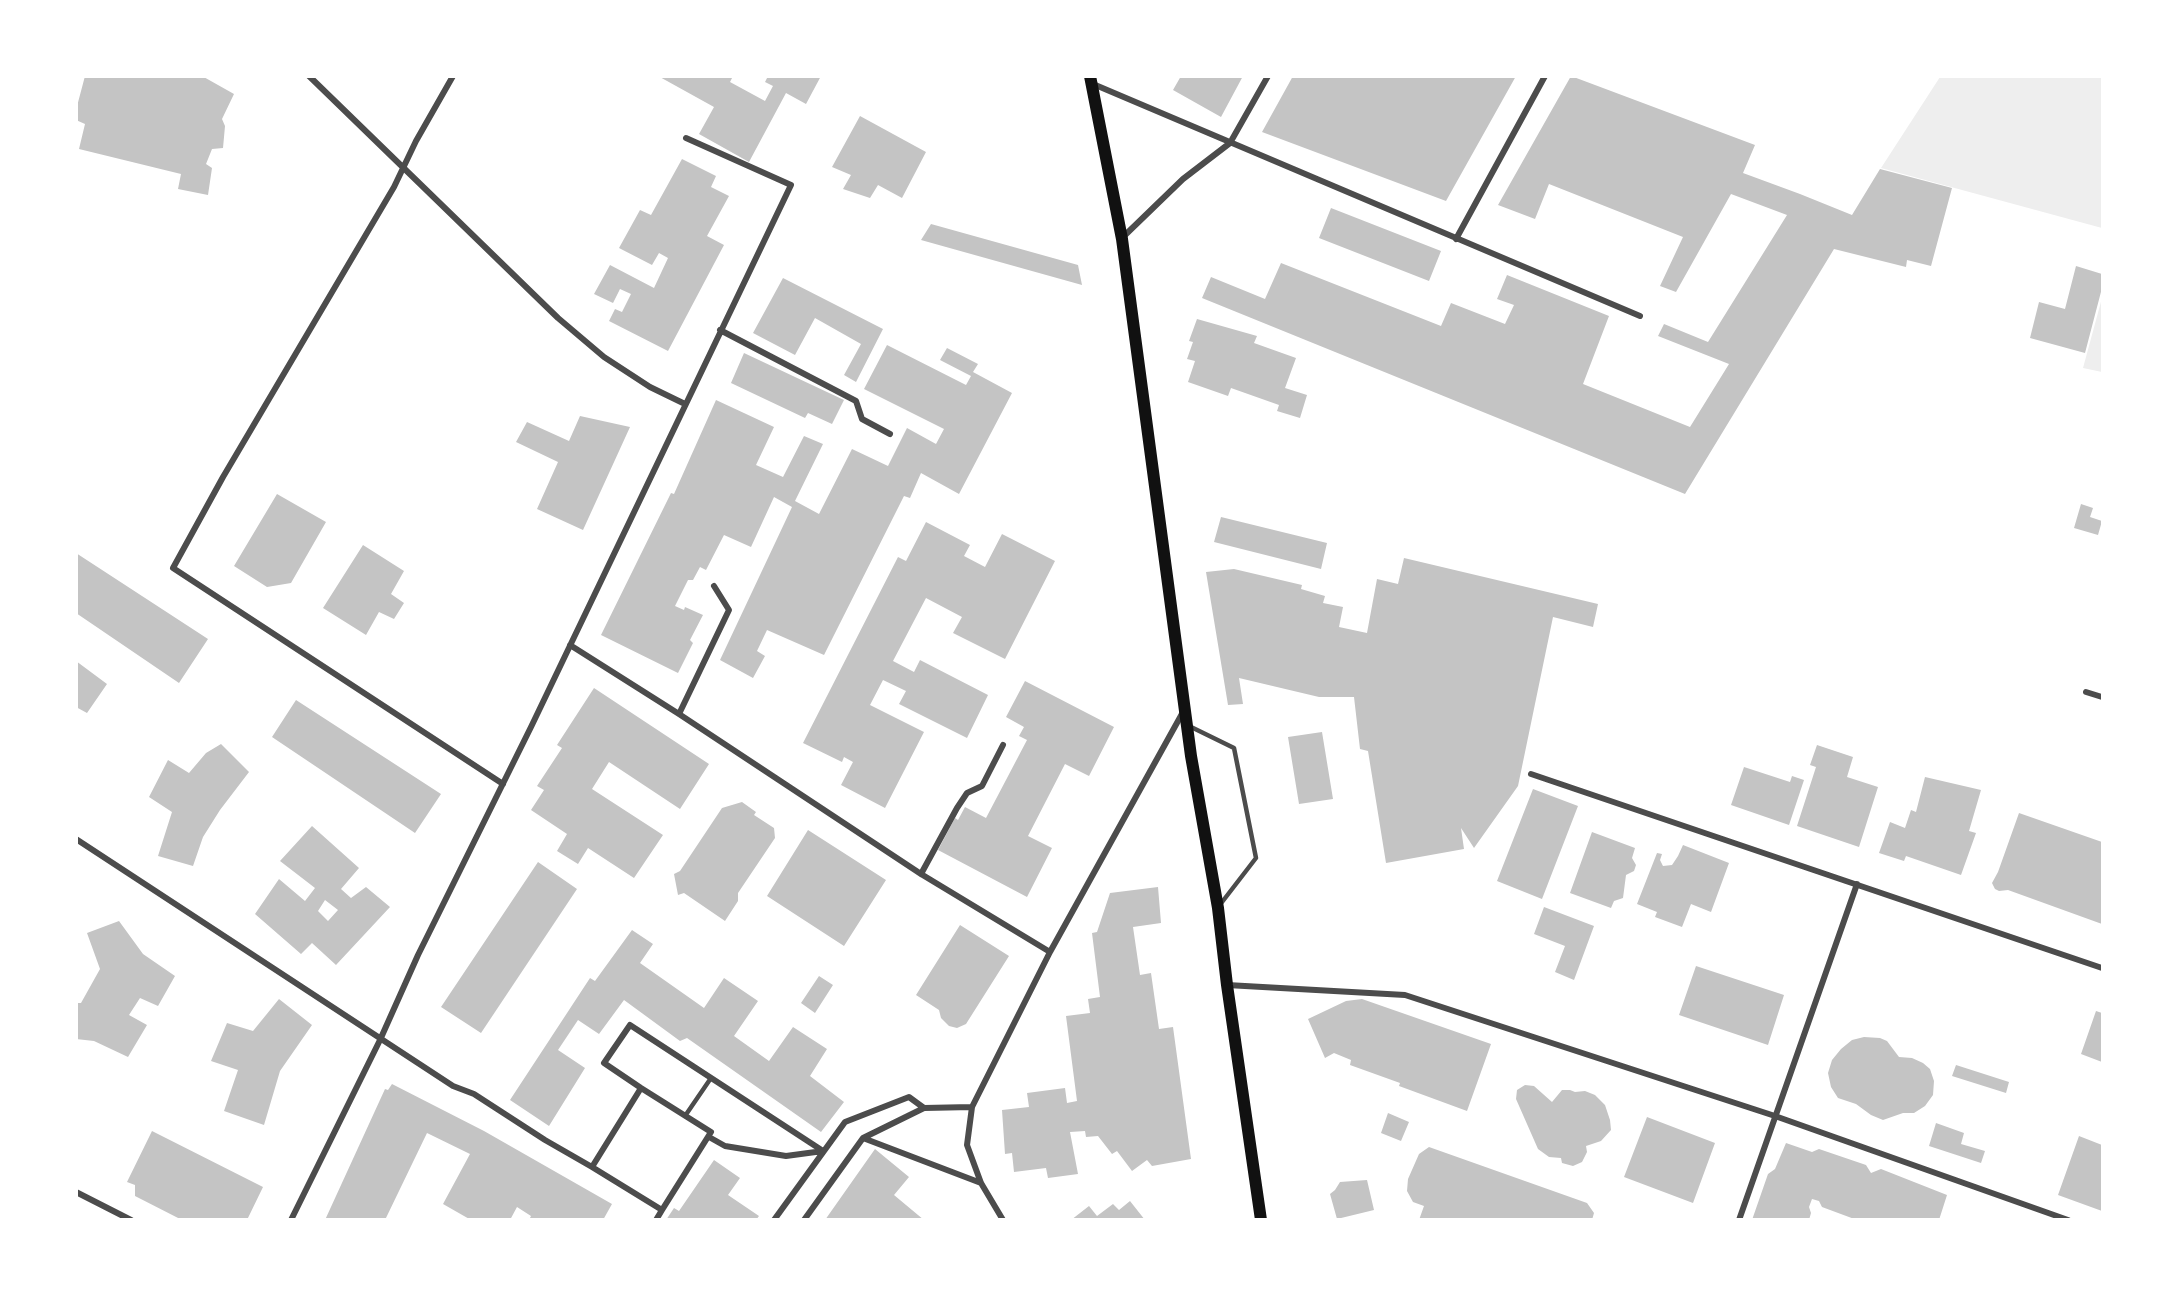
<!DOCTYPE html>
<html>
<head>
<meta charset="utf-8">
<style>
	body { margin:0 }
	#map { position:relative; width:2179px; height:1296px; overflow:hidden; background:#fff; font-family:"Source Serif 4",serif }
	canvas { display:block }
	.frame { position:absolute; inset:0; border:78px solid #fff; pointer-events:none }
</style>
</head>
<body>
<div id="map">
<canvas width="2179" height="1296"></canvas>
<div class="frame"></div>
</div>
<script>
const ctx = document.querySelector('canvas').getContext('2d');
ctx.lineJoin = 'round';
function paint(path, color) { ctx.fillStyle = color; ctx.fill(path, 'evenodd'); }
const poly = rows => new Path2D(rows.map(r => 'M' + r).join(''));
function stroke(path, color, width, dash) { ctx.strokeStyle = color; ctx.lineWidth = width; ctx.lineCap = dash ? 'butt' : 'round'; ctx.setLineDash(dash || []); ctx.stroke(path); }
const green = poly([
	[1940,77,2102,77,2102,228,1881,168],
	[2102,298,2102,372,2083,368]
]);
const building = poly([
	[85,76,202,76,234,94,222,119,225,126,223,148,212,149,206,164,212,168,208,195,178,189,181,174,79,149,85,124,76,120,76,110],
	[658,76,733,76,730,82,765,101,773,86,765,82,768,76,821,76,806,104,786,93,749,162,699,134,714,107],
	[1181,76,1243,76,1221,117,1173,90],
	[1293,76,1516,76,1446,201,1262,132],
	[1571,76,1755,145,1743,173,1800,194,1852,215,1880,169,1952,188,1931,266,1907,260,1906,267,1834,249,1685,494,1202,298,1211,277,1265,299,1281,263,1441,326,1451,303,1505,324,1514,305,1497,299,1507,275,1609,316,1583,384,1690,427,1729,364,1658,336,1664,324,1708,342,1787,215,1731,194,1676,292,1660,286,1683,237,1549,184,1535,219,1498,205],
	[860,116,926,152,902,198,878,185,870,198,843,189,851,175,832,167],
	[682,159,716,176,711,187,729,196,707,236,724,245,668,351,609,321,615,309,622,312,631,294,620,289,613,303,594,294,610,265,654,288,668,258,659,253,652,265,619,248,640,210,651,215],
	[1331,208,1441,251,1429,281,1319,238],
	[931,224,1078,265,1082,285,921,240],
	[2076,266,2102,274,2102,288,2085,353,2030,338,2039,302,2065,309],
	[783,278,883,329,856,382,844,375,861,344,815,318,795,355,753,333],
	[1197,319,1257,336,1254,343,1296,358,1285,388,1307,395,1300,418,1277,411,1279,405,1231,388,1228,396,1188,382,1195,361,1187,359,1193,342,1189,341],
	[887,345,966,385,971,376,940,360,947,348,978,364,973,372,1012,393,959,494,921,473,910,498,904,496,824,655,767,630,757,651,765,656,753,678,720,660,792,507,774,497,751,547,724,535,706,570,700,567,693,580,688,580,675,606,684,610,685,607,703,615,690,640,693,643,678,673,601,635,671,493,674,494,716,400,774,427,756,465,783,477,804,436,823,444,795,501,819,514,852,449,888,466,907,428,936,444,944,429,864,389],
	[744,353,844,400,832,424,808,413,805,418,731,383],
	[580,416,630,427,583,530,537,509,558,462,516,442,527,422,569,441],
	[277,494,326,522,291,583,267,587,234,566],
	[2081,504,2093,508,2090,517,2102,521,2098,535,2074,528],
	[1221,517,1327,543,1321,569,1214,542],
	[926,522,970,545,964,556,985,567,1002,534,1055,561,1005,659,953,633,962,617,926,598,893,661,914,672,920,660,988,695,967,738,899,704,906,691,883,680,870,705,924,732,885,808,841,785,853,762,844,757,842,762,803,743,898,557,906,561],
	[363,545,404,571,391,594,404,603,394,619,379,612,366,635,323,608],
	[76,553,208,639,179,683,76,613],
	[1404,558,1598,604,1593,627,1553,617,1518,786,1474,848,1461,828,1464,849,1386,863,1368,751,1360,749,1354,697,1319,697,1239,678,1243,704,1228,705,1206,572,1234,569,1302,585,1301,589,1325,596,1323,603,1343,607,1339,627,1367,633,1377,579,1398,584],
	[76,661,107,684,87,713,76,707],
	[1025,681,1114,727,1089,776,1065,764,1028,836,1052,848,1027,897,938,850,955,818,958,820,965,807,986,818,1027,740,1019,736,1024,727,1006,717],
	[594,688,709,764,680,809,609,762,592,789,663,835,634,878,588,848,578,864,557,851,567,834,531,810,544,790,537,786,562,748,557,745],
	[296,700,441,794,415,833,272,737],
	[1322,732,1333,799,1299,804,1288,737],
	[221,744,249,772,220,810,203,837,193,866,158,856,172,812,149,797,168,760,189,773,206,753],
	[1817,745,1853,757,1847,777,1878,787,1859,847,1797,826,1816,767,1810,765],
	[1744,767,1790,782,1792,776,1804,780,1789,825,1731,805],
	[1925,777,1981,790,1969,831,1976,833,1961,875,1906,856,1904,861,1879,853,1890,822,1905,828,1911,810,1916,812],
	[1533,789,1578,806,1542,899,1497,881],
	[742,802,756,812,754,815,774,828,775,838,738,893,738,901,725,921,684,893,678,895,674,874,680,871,722,808],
	[2019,813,2102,842,2102,924,2008,890,1999,891,1995,889,1992,883,1998,872],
	[312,826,359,868,341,889,351,898,366,887,390,907,336,965,312,943,301,954,255,914,279,879,305,901,315,888,280,861],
	[325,900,338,910,328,921,318,911],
	[808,830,886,880,844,946,767,896],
	[1592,832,1635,848,1632,858,1636,865,1634,871,1626,875,1623,898,1614,901,1611,908,1570,893],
	[1683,845,1729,863,1711,912,1691,904,1682,927,1655,917,1657,912,1637,904,1657,853,1662,854,1660,860,1663,866,1672,865,1678,856],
	[538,862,577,889,481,1033,441,1007],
	[1158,887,1161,923,1133,927,1140,975,1151,973,1159,1029,1173,1027,1191,1159,1152,1166,1147,1160,1132,1171,1117,1151,1112,1154,1098,1136,1086,1137,1085,1131,1070,1132,1078,1174,1048,1178,1046,1168,1014,1172,1012,1153,1005,1154,1002,1110,1029,1107,1027,1093,1065,1088,1067,1103,1077,1101,1066,1016,1090,1013,1088,999,1100,997,1092,933,1097,932,1110,893],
	[1544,907,1594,926,1574,980,1555,972,1565,946,1534,934],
	[119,921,143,954,175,976,158,1006,140,998,129,1015,147,1025,128,1057,94,1041,76,1039,76,1003,81,1003,100,969,87,933],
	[960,925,1009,956,966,1024,957,1028,949,1026,941,1018,939,1010,916,995],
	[632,930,653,944,640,963,704,1008,724,978,758,1001,734,1036,769,1061,793,1027,827,1049,810,1076,844,1102,821,1132,687,1038,680,1041,624,1000,599,1034,578,1020,558,1050,585,1068,549,1126,510,1100,590,978,595,981],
	[1696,966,1784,995,1768,1045,1679,1015],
	[819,976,833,985,815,1013,801,1003],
	[279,999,312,1025,280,1071,264,1125,224,1111,238,1070,211,1061,227,1023,253,1031],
	[1362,999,1491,1044,1467,1111,1399,1086,1400,1083,1350,1065,1351,1060,1334,1053,1325,1058,1308,1019,1346,1001],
	[2096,1011,2102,1013,2102,1062,2081,1054],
	[1864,1037,1880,1038,1887,1041,1899,1057,1912,1058,1923,1063,1930,1069,1934,1081,1933,1095,1925,1106,1914,1113,1903,1113,1883,1120,1871,1115,1856,1104,1838,1098,1831,1087,1828,1073,1832,1060,1841,1049,1852,1040],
	[1956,1065,2009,1082,2006,1093,1952,1076],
	[392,1084,484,1131,612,1204,603,1220,529,1220,531,1216,517,1207,510,1220,471,1220,443,1204,470,1154,427,1133,385,1220,325,1220,385,1089,388,1090],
	[1525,1085,1534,1086,1552,1102,1562,1090,1570,1090,1575,1092,1585,1091,1595,1095,1605,1105,1610,1120,1611,1130,1601,1141,1586,1146,1587,1152,1582,1162,1573,1166,1562,1163,1561,1158,1549,1157,1538,1149,1516,1099,1517,1090],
	[1388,1113,1409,1122,1401,1141,1381,1133],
	[1647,1117,1715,1143,1693,1203,1624,1177],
	[1936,1123,1964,1133,1961,1144,1985,1151,1981,1163,1929,1146],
	[152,1131,263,1187,247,1220,182,1220,135,1196,135,1185,127,1182],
	[2079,1136,2102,1145,2102,1211,2058,1195],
	[1786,1143,1812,1152,1819,1149,1866,1165,1871,1173,1881,1169,1947,1195,1939,1220,1857,1220,1822,1207,1819,1201,1812,1199,1809,1207,1811,1213,1809,1220,1752,1220,1768,1174,1775,1169],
	[1429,1147,1587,1203,1594,1213,1592,1220,1419,1220,1424,1206,1413,1202,1407,1191,1408,1179,1419,1154],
	[875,1149,909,1177,894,1195,924,1220,825,1220],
	[714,1160,740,1178,728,1195,759,1216,756,1220,666,1220,674,1208,679,1211],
	[1367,1180,1374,1210,1337,1219,1330,1194,1335,1190,1340,1182],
	[1130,1201,1145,1220,1071,1220,1089,1206,1097,1216,1113,1204,1119,1210]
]);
const service = poly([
	[1189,726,1234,748,1256,858,1219,906],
	[685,1116,711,1078]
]);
const minor = poly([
	[309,76,558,318,604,357,650,387,685,404],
	[453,76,416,141,394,187,223,477,173,568,503,784],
	[1093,84,1640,316],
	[1122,238,1183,179,1230,143,1268,76],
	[1456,239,1545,76],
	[720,330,856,401,862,419,890,434],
	[570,645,679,714,921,874,1050,952],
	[2086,692,2102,697],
	[679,714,729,610,714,586],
	[1531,774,2102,968],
	[76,839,453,1086,474,1094,545,1140,592,1167],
	[921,874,957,808,967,793,982,786,1003,745],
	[1227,985,1405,995,1775,1116,2068,1220],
	[641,1088,592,1167,662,1210,711,1132,641,1088,604,1063,630,1025,823,1151],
	[709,1137,725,1146,786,1156,823,1151],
	[863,1138,981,1183],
	[76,1192,131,1220],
	[291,1220,380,1040,418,955,531,727,791,185,686,138],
	[656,1220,662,1210],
	[774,1220,845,1122,909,1097,924,1108],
	[804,1220,863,1138,924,1108,972,1107],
	[1003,1220,981,1183,967,1145,972,1107,1050,952,1183,712],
	[1739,1220,1857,884]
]);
const secondary = poly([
	[1090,76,1122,239,1191,756,1218,908,1227,985,1261,1220]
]);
paint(green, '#eee');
paint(building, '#c4c4c4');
stroke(service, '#4c4c4c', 4.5);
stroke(minor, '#4c4c4c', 6);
stroke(secondary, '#111', 12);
</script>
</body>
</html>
